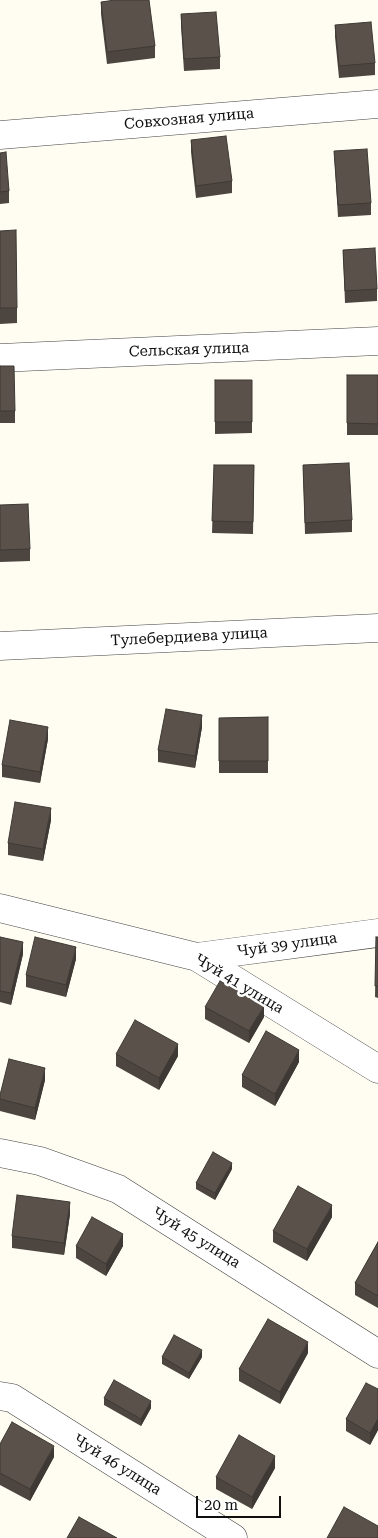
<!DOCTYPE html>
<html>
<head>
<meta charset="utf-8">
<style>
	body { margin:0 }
	#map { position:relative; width:378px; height:1538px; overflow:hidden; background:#fffdf2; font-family:"Roboto Serif",serif }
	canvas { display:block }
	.scale { position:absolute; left:196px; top:1496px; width:85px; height:22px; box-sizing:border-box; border:2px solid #0f0f0f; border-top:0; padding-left:6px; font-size:15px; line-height:18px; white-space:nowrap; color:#0f0f0f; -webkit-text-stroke:4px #fff; paint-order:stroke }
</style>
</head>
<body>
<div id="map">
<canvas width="378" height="1538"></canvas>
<div class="scale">20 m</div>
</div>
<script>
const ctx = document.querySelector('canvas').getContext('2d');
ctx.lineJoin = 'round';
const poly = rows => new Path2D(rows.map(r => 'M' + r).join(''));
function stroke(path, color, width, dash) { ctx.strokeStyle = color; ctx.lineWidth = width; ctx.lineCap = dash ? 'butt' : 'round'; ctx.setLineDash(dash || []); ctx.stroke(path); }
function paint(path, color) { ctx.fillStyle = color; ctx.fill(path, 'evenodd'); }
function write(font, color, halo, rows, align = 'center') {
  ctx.font = font + ' "Roboto Serif",serif'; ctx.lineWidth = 5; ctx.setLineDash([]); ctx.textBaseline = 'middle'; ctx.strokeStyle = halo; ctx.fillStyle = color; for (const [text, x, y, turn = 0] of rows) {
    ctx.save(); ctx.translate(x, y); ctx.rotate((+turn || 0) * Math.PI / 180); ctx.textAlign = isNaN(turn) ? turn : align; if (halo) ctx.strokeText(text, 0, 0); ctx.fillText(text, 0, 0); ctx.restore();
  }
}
const minor = poly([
	[0,135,378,104],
	[0,358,378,341],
	[0,646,378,628],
	[0,908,197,957,378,1069],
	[197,957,378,933],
	[0,1153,40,1161,118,1189,378,1354],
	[0,1396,12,1398,233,1538]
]);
const wall = poly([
	[101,2,155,46,155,58,107,64,101,14],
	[181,14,220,57,220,69,184,71,181,26],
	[335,25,375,63,375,75,339,78,335,37],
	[191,140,232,181,232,193,196,198,191,152],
	[334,151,371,203,371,215,338,217],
	[0,153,9,191,9,203,0,204],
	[0,231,17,308,17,323,0,324],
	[343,250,377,289,377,301,345,303],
	[0,366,15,411,15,423,0,423],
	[347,375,378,375,378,435,347,435],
	[215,380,252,380,252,433,215,434],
	[214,465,254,465,253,534,212,533],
	[303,465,352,520,352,532,305,534],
	[0,505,30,549,30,561,0,562],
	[268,717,268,773,219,773,219,718],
	[202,727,195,768,158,762,158,750],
	[48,739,40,783,2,777,2,765],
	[51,820,43,861,8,855,8,843],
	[0,937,23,954,11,1005,0,1002],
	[376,937,378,937,378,998,375,997],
	[76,959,66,997,26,987,26,975],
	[205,1007,264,1017,249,1043,205,1019],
	[116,1054,178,1056,159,1090,116,1066],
	[299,1062,275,1106,242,1087,242,1075],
	[45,1080,35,1120,0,1111,0,1099],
	[232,1169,215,1200,196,1189,196,1183],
	[70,1214,64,1255,12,1248,12,1236],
	[332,1217,307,1261,273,1242,273,1231],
	[378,1242,378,1308,355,1295,355,1283],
	[76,1246,123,1246,106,1276,76,1258],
	[308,1353,280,1404,239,1381,239,1369],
	[162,1357,202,1357,189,1379,162,1364],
	[378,1389,378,1430,370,1445,346,1431,346,1419],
	[104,1398,151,1408,141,1426,104,1405],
	[0,1444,54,1457,30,1501,0,1485],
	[275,1468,252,1509,216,1489,216,1477]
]);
const shadedWall = poly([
	[202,715,202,727,195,768,195,756],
	[48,727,48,739,40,783,40,772],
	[51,808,51,820,43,861,43,849],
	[23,942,23,954,11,1005,11,993],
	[76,947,76,959,66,997,66,985],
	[264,1006,264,1017,249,1043,249,1031],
	[178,1044,178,1056,159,1090,159,1078],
	[299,1050,299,1062,275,1106,275,1094],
	[45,1068,45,1080,35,1120,35,1108],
	[232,1163,232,1169,215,1200,215,1193],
	[70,1202,70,1214,64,1255,64,1243],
	[332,1205,332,1217,307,1261,307,1249],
	[123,1234,123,1246,106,1276,106,1264],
	[308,1342,308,1353,280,1404,280,1392],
	[202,1350,202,1357,189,1379,189,1373],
	[151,1401,151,1408,141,1426,141,1419],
	[378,1419,378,1430,370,1445,370,1433],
	[54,1446,54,1457,30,1501,30,1489],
	[275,1456,275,1468,252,1509,252,1497]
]);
const building = poly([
	[115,0,149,0,155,46,107,52,101,2,115,0],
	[216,12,220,57,184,59,181,14,216,12],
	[371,22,375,63,339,66,335,25,371,22],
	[226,136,232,181,196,186,191,140,226,136],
	[367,149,371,203,338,205,334,151,367,149],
	[6,152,9,191,0,192,0,153,6,152],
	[16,230,17,308,0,308,0,231,16,230],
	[375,248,377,289,345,291,343,250,375,248],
	[0,366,14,366,15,411,0,411,0,366],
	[347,375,378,375,378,424,347,423,347,375],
	[215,380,252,380,252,422,215,422,215,380],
	[349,463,352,520,305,523,303,465,349,463],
	[214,465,254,465,253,522,212,521,214,465],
	[28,504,30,549,0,550,0,505,28,504],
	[166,709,202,715,195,756,158,750,166,709],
	[268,717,268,761,219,761,219,718,268,717],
	[10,720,48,727,40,772,2,765,10,720],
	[15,802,51,808,43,849,8,843,15,802],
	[0,937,23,942,11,993,0,991,0,937],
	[35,937,76,947,66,985,26,975,35,937],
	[376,937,378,937,378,986,375,986,376,937],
	[220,981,264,1006,249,1031,205,1007,220,981],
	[135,1020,178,1044,159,1078,116,1054,135,1020],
	[266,1031,299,1050,275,1094,242,1075,266,1031],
	[9,1059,45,1068,35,1108,0,1099,0,1095,9,1059],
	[213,1152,232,1163,215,1193,196,1183,213,1152],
	[298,1186,332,1205,307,1249,273,1231,298,1186],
	[17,1195,70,1202,64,1243,12,1236,17,1195],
	[92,1217,123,1234,106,1264,76,1246,92,1217],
	[378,1242,378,1296,355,1283,378,1242],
	[268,1319,308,1342,280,1392,239,1369,268,1319],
	[174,1335,202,1350,189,1373,162,1357,174,1335],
	[114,1380,151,1401,141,1419,104,1398,114,1380],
	[366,1383,378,1389,378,1419,370,1433,346,1419,366,1383],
	[12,1422,54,1446,30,1489,0,1473,0,1444,12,1422],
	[239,1435,275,1456,252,1497,216,1477,239,1435],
	[344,1507,378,1526,378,1538,327,1538,344,1507],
	[79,1517,117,1538,67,1538,79,1517]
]);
const streetNames = [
	["Совхозная улица",189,119,-5],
	["Сельская улица",189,350,-2],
	["Тулебердиева улица",189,637,-3],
	["Чуй 39 улица",287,945,-8],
	["Чуй 41 улица",239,984,31],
	["Чуй 45 улица",196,1238,32],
	["Чуй 46 улица",117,1465,32]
];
stroke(minor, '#424242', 29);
stroke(minor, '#fff', 28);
paint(wall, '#4d4640');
paint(shadedWall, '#3e3934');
paint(building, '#59514a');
stroke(building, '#3e3934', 1);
write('15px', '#0f0f0f', '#fff', streetNames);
</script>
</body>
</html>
